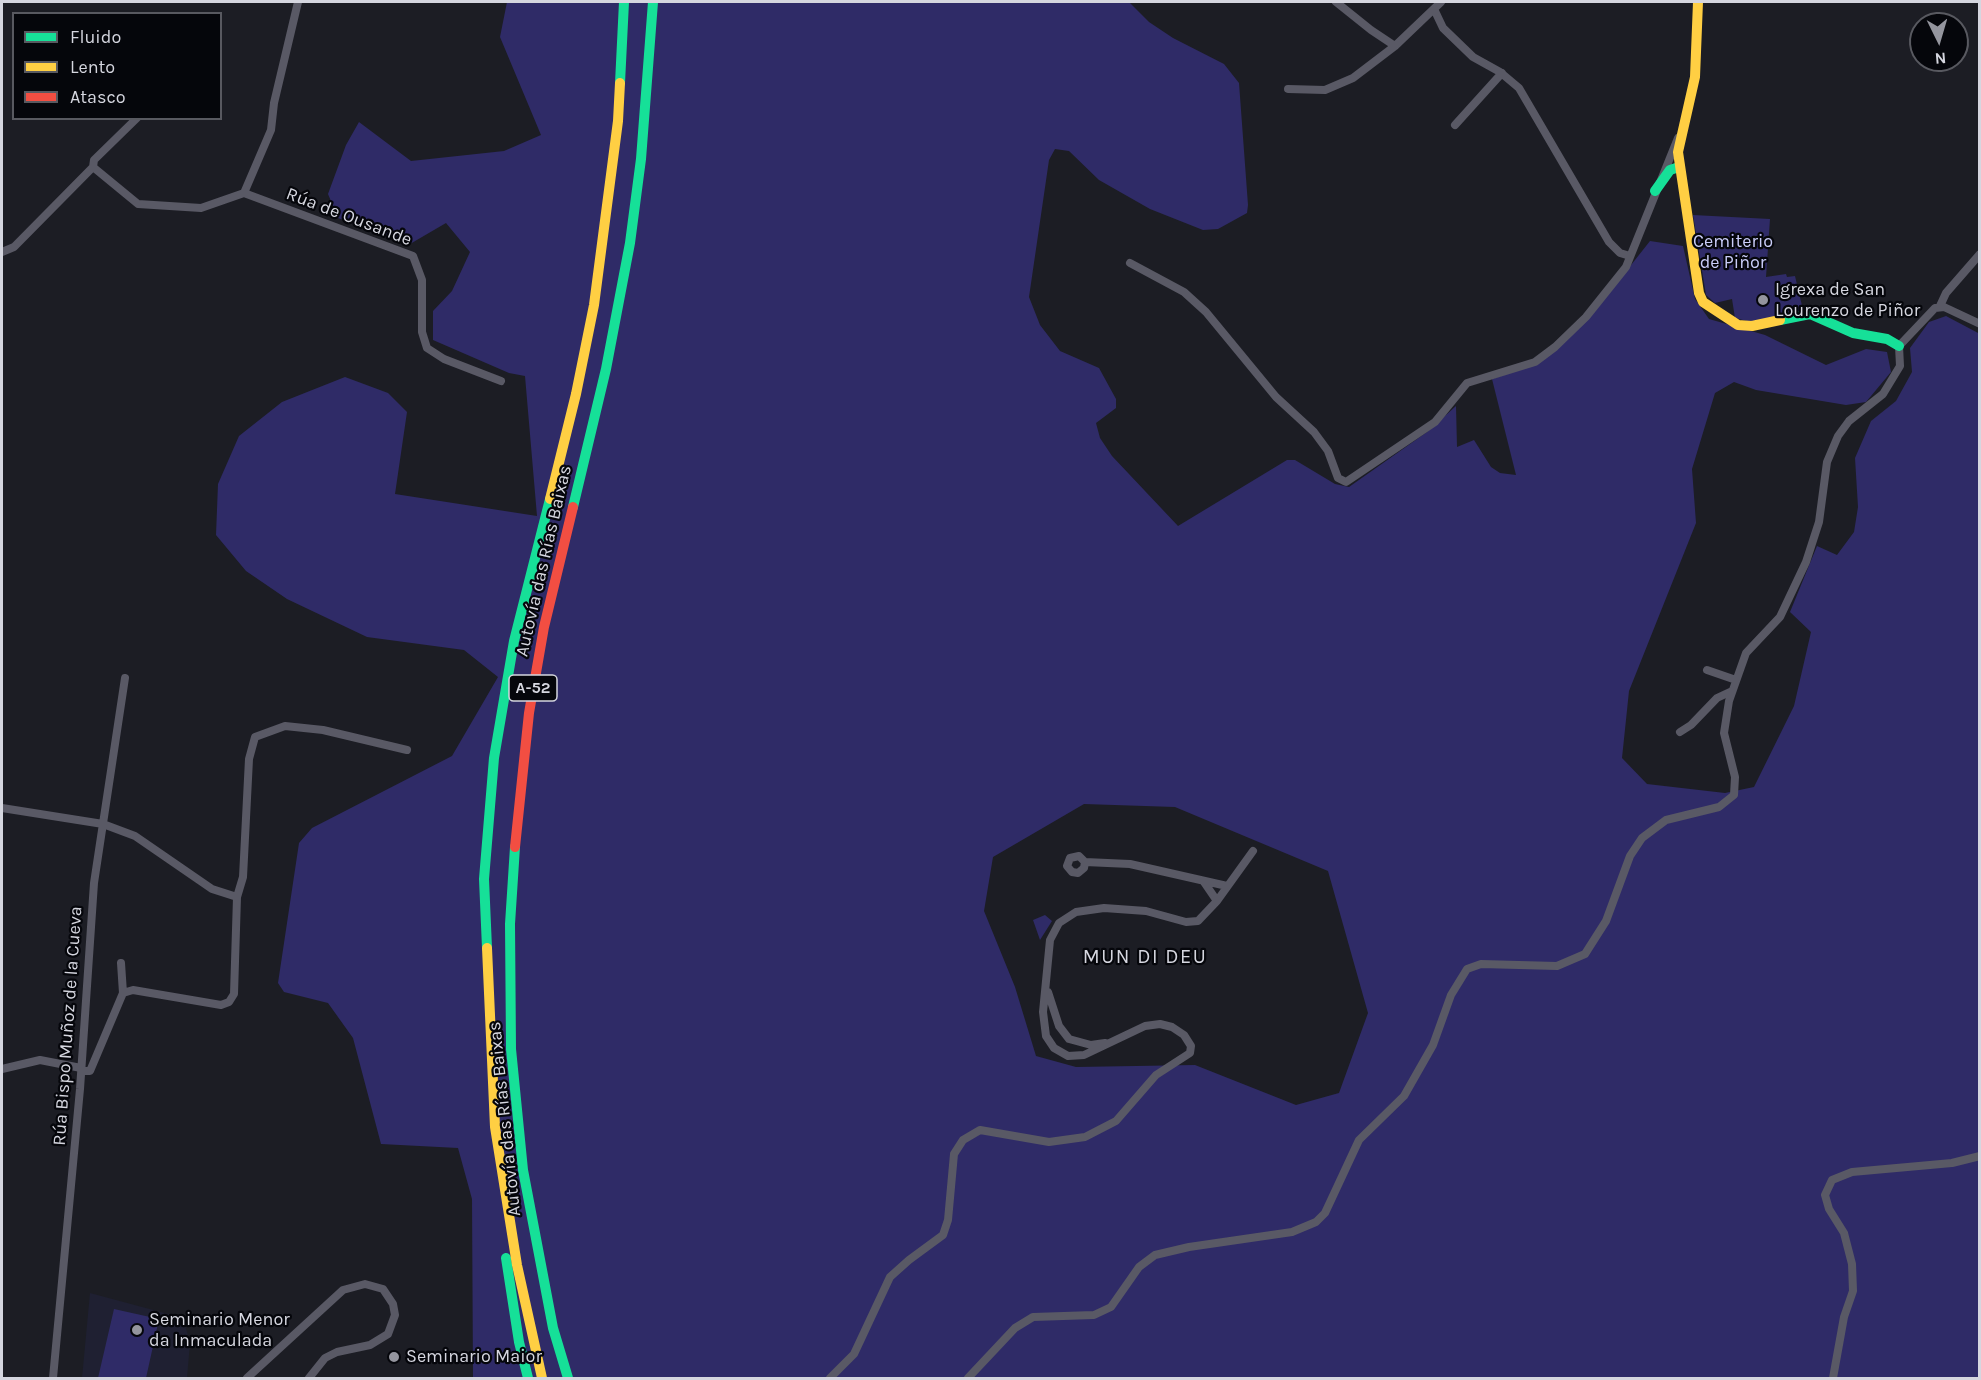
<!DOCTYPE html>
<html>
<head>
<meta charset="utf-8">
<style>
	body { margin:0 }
	#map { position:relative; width:1981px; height:1380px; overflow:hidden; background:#1c1d24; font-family:Karla,sans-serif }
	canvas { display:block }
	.frame { position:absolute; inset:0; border:3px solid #d5d6df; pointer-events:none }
	.legend { position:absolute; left:12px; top:12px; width:210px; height:108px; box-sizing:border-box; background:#05060b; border:2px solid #585960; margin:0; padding:8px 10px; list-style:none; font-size:18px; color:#d5d6df }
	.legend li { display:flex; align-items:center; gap:12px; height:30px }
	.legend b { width:30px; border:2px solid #585960 }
	.north { position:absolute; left:1909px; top:12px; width:60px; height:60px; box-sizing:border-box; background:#05060b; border:2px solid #585960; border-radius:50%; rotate:175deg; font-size:16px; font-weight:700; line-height:24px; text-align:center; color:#d5d6df }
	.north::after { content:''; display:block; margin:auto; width:21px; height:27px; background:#94959e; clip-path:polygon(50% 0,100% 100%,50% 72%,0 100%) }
</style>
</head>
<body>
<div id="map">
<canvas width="1981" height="1380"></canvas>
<div class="frame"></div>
<ul class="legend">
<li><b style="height:8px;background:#16e098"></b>Fluido</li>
<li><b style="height:8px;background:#ffcf43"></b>Lento</li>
<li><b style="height:8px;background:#f24e42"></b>Atasco</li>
</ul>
<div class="north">N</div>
</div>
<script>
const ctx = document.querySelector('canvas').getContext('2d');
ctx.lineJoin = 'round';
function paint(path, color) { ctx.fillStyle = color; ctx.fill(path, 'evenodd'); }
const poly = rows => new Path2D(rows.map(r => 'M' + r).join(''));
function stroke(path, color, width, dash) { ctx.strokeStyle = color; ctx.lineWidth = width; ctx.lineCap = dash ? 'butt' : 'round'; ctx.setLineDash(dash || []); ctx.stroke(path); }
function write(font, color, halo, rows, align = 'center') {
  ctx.font = font + ' Karla,sans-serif'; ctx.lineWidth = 4.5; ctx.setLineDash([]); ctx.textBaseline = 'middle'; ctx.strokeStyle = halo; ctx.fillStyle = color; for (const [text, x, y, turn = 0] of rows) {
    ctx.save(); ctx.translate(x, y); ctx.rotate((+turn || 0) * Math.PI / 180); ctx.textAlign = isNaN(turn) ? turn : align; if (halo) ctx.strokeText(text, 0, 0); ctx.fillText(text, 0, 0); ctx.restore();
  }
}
const built = poly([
	[90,1293,183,1318,190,1343,187,1378,82,1378]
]);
const green = poly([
	[507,2,1129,2,1149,22,1173,38,1224,64,1239,83,1248,205,1247,213,1218,229,1203,230,1150,209,1099,180,1069,151,1055,149,1049,160,1029,297,1040,325,1060,351,1099,368,1116,399,1116,408,1096,423,1100,438,1112,456,1178,526,1287,460,1295,460,1335,484,1349,487,1427,432,1456,406,1457,447,1474,440,1491,467,1500,473,1516,475,1492,379,1539,363,1590,317,1650,241,1683,246,1695,299,1709,319,1765,335,1826,365,1866,349,1887,352,1891,372,1866,402,1846,405,1756,390,1734,382,1715,393,1692,469,1696,523,1629,691,1622,758,1647,784,1725,793,1754,787,1794,706,1811,632,1790,612,1817,546,1837,555,1854,532,1858,507,1855,458,1871,421,1896,401,1912,372,1910,348,1929,322,1946,316,1980,334,1979,1378,473,1378,472,1199,458,1148,381,1144,353,1038,328,1003,284,992,278,983,299,843,312,828,452,756,498,677,464,650,367,637,287,599,246,571,216,535,218,484,239,436,282,402,345,377,388,393,407,412,395,494,537,516,525,376,509,373,433,340,433,311,452,291,470,252,446,223,410,244,338,218,328,194,346,145,359,122,411,161,504,151,541,135,500,37],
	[1084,804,1175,807,1328,871,1368,1013,1339,1093,1296,1105,1195,1065,1076,1067,1036,1056,1015,987,984,911,993,857],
	[1693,215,1770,219,1766,277,1786,274,1787,277,1795,276,1803,310,1751,322,1735,318,1732,299,1715,303,1706,295],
	[1045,915,1052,921,1040,940,1033,920],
	[114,1309,159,1319,146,1378,98,1378]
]);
const street = poly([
	[1336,2,1371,30,1395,46],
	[1434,9,1443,28,1473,57,1500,72,1519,88,1609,242,1620,253,1630,256],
	[1288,89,1325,90,1353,78,1395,46,1441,2],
	[137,118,94,160,93,167,138,204,201,208,244,193,413,256,422,280,422,332,427,348,444,359,501,381],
	[1455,125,1502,73],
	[244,193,271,130,274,103,298,2],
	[2,252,14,247,93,167],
	[1130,263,1184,292,1206,312,1276,397,1314,432,1328,451,1338,478,1346,482,1435,422,1467,383,1535,362,1555,347,1586,317,1626,267,1678,138],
	[1940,306,1946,293,1980,254],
	[1707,670,1736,680],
	[1680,732,1691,725,1717,698,1732,691],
	[2,808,103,824,135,836,212,889,237,897,243,877,249,759,255,737,285,726,323,730,407,750],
	[1085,862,1084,868,1078,873,1072,872,1067,866,1070,858,1079,856,1085,862,1130,864,1227,886],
	[1204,882,1217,901],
	[121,963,123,993],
	[1048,992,1059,1026,1069,1039,1091,1045,1105,1043],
	[2,1069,40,1060,81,1068],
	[81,1071,90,1071,123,993,133,990,221,1005,229,1002,234,994,237,897],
	[53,1378,80,1089,94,883,125,678],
	[247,1378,343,1290,365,1284,383,1289,393,1304,395,1315,388,1334,370,1345,337,1352,325,1358,309,1378],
	[830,1378,854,1354,890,1277,909,1260,943,1235,948,1220,954,1154,963,1140,980,1130,1049,1142,1085,1137,1116,1121,1156,1075,1190,1053,1191,1046,1184,1035,1172,1027,1160,1024,1145,1026,1084,1055,1068,1056,1054,1048,1046,1036,1043,1012,1050,940,1059,923,1076,912,1104,908,1146,911,1186,922,1198,921,1217,901,1253,851],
	[968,1378,1015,1328,1033,1317,1094,1315,1111,1307,1139,1267,1155,1255,1189,1247,1292,1232,1316,1222,1325,1213,1359,1140,1404,1096,1433,1045,1451,995,1467,969,1481,964,1557,966,1585,954,1606,921,1630,856,1642,838,1666,820,1719,807,1734,795,1735,777,1724,733,1729,701,1746,653,1780,617,1806,562,1819,522,1827,462,1838,436,1849,421,1883,394,1900,366,1899,346,1935,308,1944,307,1980,324],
	[1833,1378,1844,1317,1853,1291,1852,1264,1844,1233,1829,1209,1825,1195,1832,1180,1852,1172,1952,1163,1980,1156]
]);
const fast = poly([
	[620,83,624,2],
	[1655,191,1670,170,1679,167],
	[1780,320,1810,314,1853,333,1887,339,1899,346],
	[573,507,606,369,630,243,641,159,653,2],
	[515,847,510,924,511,1049,523,1170,553,1328,568,1378],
	[487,948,484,879,494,758,514,641,550,499],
	[506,1258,519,1342,528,1378]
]);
const slow = poly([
	[1698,2,1695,77,1678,152,1699,293,1703,302,1738,325,1752,326,1780,320],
	[550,499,576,394,594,305,618,121,620,83],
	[487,948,495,1127,517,1265,542,1378]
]);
const jam = poly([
	[515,847,529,713,544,627,573,507]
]);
const markers = [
	[1763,300,6,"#94959e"],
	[137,1330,6,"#94959e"],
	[394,1357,6,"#94959e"]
];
const shields = [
	[533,688,48]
];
const shieldNames = [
	["A-52",533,688]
];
const streetNames = [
	["Rúa de Ousande",349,217,21],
	["Autovía das Rías Baixas",544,561,-77],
	["Rúa Bispo Muñoz de la Cueva",68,1026,-86],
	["Autovía das Rías Baixas",505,1119,-96]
];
const parkNames = [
	["Cemiterio",1733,242],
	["de Piñor",1733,263]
];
const poiNames = [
	["Igrexa de San",1775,290],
	["Lourenzo de Piñor",1775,311],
	["Seminario Menor",149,1320],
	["da Inmaculada",149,1341],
	["Seminario Maior",406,1357]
];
const neighbourhoodNames = [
	["MUN DI DEU",1145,957]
];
paint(built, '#1f2032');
paint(green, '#2f2b67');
stroke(street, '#595965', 8);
stroke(fast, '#16e098', 10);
stroke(slow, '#ffcf43', 10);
stroke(jam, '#f24e42', 10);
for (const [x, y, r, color] of markers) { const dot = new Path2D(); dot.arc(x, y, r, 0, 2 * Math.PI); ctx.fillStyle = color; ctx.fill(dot); stroke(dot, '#05060b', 2); }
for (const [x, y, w] of shields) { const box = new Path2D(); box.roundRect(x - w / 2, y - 13, w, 26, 4.5); ctx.fillStyle = '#05060b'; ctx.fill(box); stroke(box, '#d5d6df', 1.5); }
write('bold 16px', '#d5d6df', null, shieldNames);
write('18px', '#d5d6df', '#05060b', streetNames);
write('18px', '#c9ccf8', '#05060b', parkNames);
write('18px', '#d5d6df', '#05060b', poiNames, 'left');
ctx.letterSpacing = '1.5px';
write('20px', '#d5d6df', '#05060b', neighbourhoodNames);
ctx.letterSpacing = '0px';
</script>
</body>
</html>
